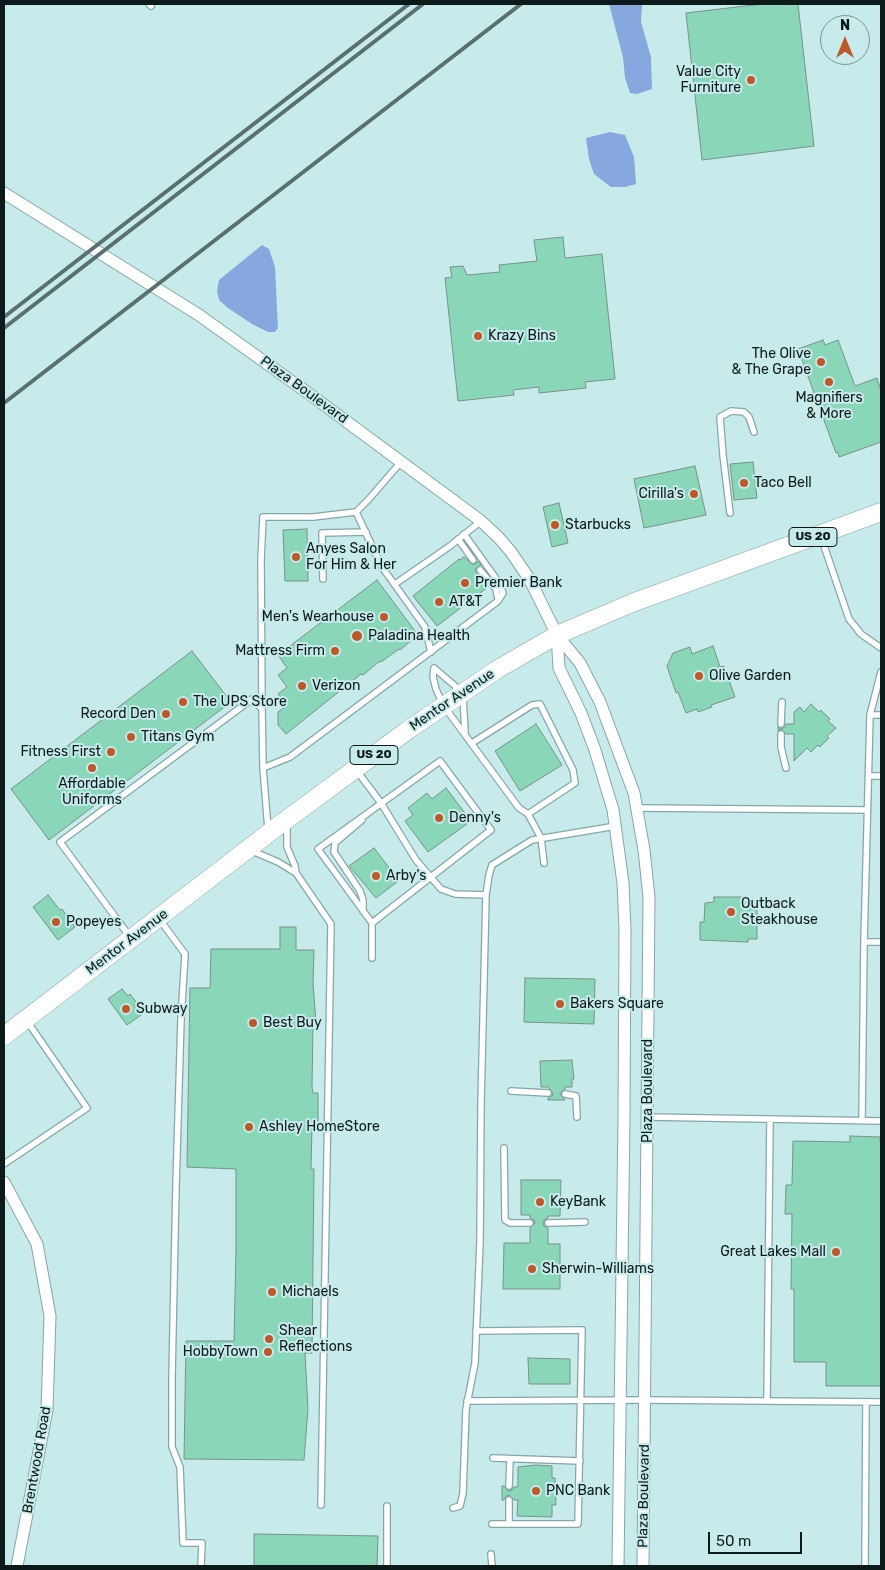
<!DOCTYPE html>
<html>
<head>
<meta charset="utf-8">
<style>
	body { margin:0 }
	#map { position:relative; width:885px; height:1570px; overflow:hidden; background:#c7eaea; font-family:Rubik,sans-serif }
	canvas { display:block }
	.frame { position:absolute; inset:0; border:5px solid #0d1a1a; pointer-events:none }
	.north { position:absolute; left:820px; top:15px; width:50px; height:50px; box-sizing:border-box; background:#c7eaea; border:1px solid #7d9797; border-radius:50%; rotate:0deg; font-size:14px; font-weight:700; line-height:20px; text-align:center; color:#0d1a1a }
	.north::after { content:''; display:block; margin:auto; width:18px; height:22px; background:#be5829; clip-path:polygon(50% 0,100% 100%,50% 72%,0 100%) }
	.scale { position:absolute; left:708px; top:1532px; width:94px; height:22px; box-sizing:border-box; border:2px solid #0d1a1a; border-top:0; padding-left:6px; font-size:15px; line-height:18px; white-space:nowrap; color:#0d1a1a; -webkit-text-stroke:4px #c7eaea; paint-order:stroke }
</style>
</head>
<body>
<div id="map">
<canvas width="885" height="1570"></canvas>
<div class="frame"></div>
<div class="north">N</div>
<div class="scale">50 m</div>
</div>
<script>
const ctx = document.querySelector('canvas').getContext('2d');
ctx.lineJoin = 'round';
function paint(path, color) { ctx.fillStyle = color; ctx.fill(path, 'evenodd'); }
const poly = rows => new Path2D(rows.map(r => 'M' + r).join(''));
function stroke(path, color, width, dash) { ctx.strokeStyle = color; ctx.lineWidth = width; ctx.lineCap = dash ? 'butt' : 'round'; ctx.setLineDash(dash || []); ctx.stroke(path); }
function write(font, color, halo, rows, align = 'center') {
  ctx.font = font + ' Rubik,sans-serif'; ctx.lineWidth = 4; ctx.setLineDash([]); ctx.textBaseline = 'middle'; ctx.strokeStyle = halo; ctx.fillStyle = color; for (const [text, x, y, turn = 0] of rows) {
    ctx.save(); ctx.translate(x, y); ctx.rotate((+turn || 0) * Math.PI / 180); ctx.textAlign = isNaN(turn) ? turn : align; if (halo) ctx.strokeText(text, 0, 0); ctx.fillText(text, 0, 0); ctx.restore();
  }
}
const water = poly([
	[609,4,642,4,641,22,651,57,652,89,637,94,630,93,625,78,623,57],
	[610,132,625,135,634,157,636,184,625,187,611,187,594,174,589,159,586,138],
	[262,245,269,249,275,267,278,328,275,332,268,332,252,324,228,308,219,300,217,291,219,280]
]);
const building = poly([
	[762,4,798,4,814,146,702,160,686,13,762,4],
	[563,237,565,258,602,254,615,379,585,382,586,388,539,393,539,387,513,390,514,395,458,401,445,278,452,277,450,267,463,266,467,275,500,272,499,265,537,261,534,240,563,237],
	[823,340,825,345,838,340,855,386,877,378,881,391,881,442,839,457,838,452,836,453,798,349,823,340],
	[753,462,757,498,734,500,730,464,753,462],
	[695,466,706,515,644,528,634,479,695,466],
	[559,503,568,543,552,547,543,507,559,503],
	[307,529,308,581,285,581,283,530,307,529],
	[464,557,472,564,475,564,478,561,481,565,476,568,476,573,488,587,437,626,413,596,459,559,460,560,464,557],
	[377,580,418,635,400,650,399,649,381,662,380,661,363,675,361,674,286,734,278,725,278,712,287,706,278,694,287,687,278,675,287,668,278,655,377,580],
	[713,646,720,667,724,666,735,697,711,705,712,707,698,712,697,709,686,713,678,692,676,693,667,666,673,653,690,647,692,654,713,646],
	[192,651,231,702,49,840,11,789,192,651],
	[811,704,819,712,821,710,830,719,828,721,836,728,827,736,829,738,820,747,818,745,811,752,807,748,794,761,794,734,786,734,781,729,778,731,778,727,781,729,785,727,786,724,794,724,794,712,800,707,804,712,811,704],
	[536,724,562,765,520,791,495,751,536,724],
	[446,788,471,821,428,852,405,821,413,815,408,808,427,793,432,799,446,788],
	[374,848,394,874,392,875,397,882,376,898,349,866,374,848],
	[48,895,60,910,62,909,75,927,58,940,33,907,48,895],
	[714,897,743,897,743,902,757,903,757,939,748,939,748,942,700,940,700,922,704,922,705,903,714,902,714,897],
	[280,927,296,927,296,950,314,950,313,983,316,1022,313,1024,312,1087,313,1093,318,1093,318,1122,313,1121,312,1126,311,1169,314,1169,312,1353,305,1353,308,1409,304,1460,184,1459,186,1341,234,1341,236,1250,236,1169,187,1167,190,988,210,988,211,949,280,949,280,927],
	[525,978,595,979,594,1024,524,1022,525,978],
	[122,989,128,996,130,994,137,1003,134,1005,141,1015,127,1025,108,999,122,989],
	[572,1060,574,1079,572,1079,572,1087,565,1087,565,1089,562,1091,560,1094,565,1100,548,1100,548,1098,552,1096,553,1093,548,1087,541,1087,540,1061,572,1060],
	[850,1136,880,1137,880,1142,881,1142,881,1386,826,1386,826,1362,794,1362,794,1289,791,1289,792,1214,785,1214,786,1185,792,1185,793,1141,850,1142,850,1136],
	[521,1180,561,1180,560,1216,548,1216,548,1218,545,1219,543,1223,544,1226,548,1228,548,1244,560,1244,560,1289,503,1289,504,1243,530,1243,530,1228,535,1223,534,1220,530,1218,530,1215,521,1215,521,1180],
	[528,1358,570,1359,570,1384,529,1384,528,1358],
	[536,1465,552,1466,552,1478,555,1478,556,1505,552,1505,552,1517,517,1516,518,1500,514,1500,509,1495,506,1496,504,1500,502,1500,502,1486,504,1486,508,1491,512,1490,514,1487,518,1487,518,1467,536,1465],
	[254,1534,378,1536,377,1566,254,1566,254,1534]
]);
const lane = poly([
	[149,4,151,6],
	[356,512,382,567,425,627,431,652],
	[730,513,723,455,720,417,731,411,744,412,749,417,754,432],
	[821,537,849,619,861,634,881,648],
	[458,539,473,560],
	[480,570,496,589,498,599],
	[323,579,322,533,366,532],
	[395,584,450,546,481,521],
	[461,691,434,668,433,677,436,689,443,705,519,808,528,814,575,783,573,770,540,704,532,705,472,743],
	[463,697,465,732],
	[870,715,881,715],
	[781,724,782,702],
	[781,734,781,747,786,768],
	[263,768,290,757,498,601,503,593,500,584,464,534],
	[357,771,381,803,416,860,441,889,455,894,486,895],
	[870,776,881,776],
	[637,808,867,810],
	[528,814,541,838,544,863],
	[362,820,335,843,334,852,360,891,363,900,363,911],
	[287,825,287,847,295,866,296,873,331,924,321,1505],
	[268,829,263,768,262,708,261,560,263,517,313,517,356,512,369,499,401,462],
	[250,850,278,862,296,873],
	[160,920,185,954,181,1019,176,1186,172,1376,172,1447,180,1467,183,1543,202,1543,201,1566],
	[372,923,318,849,440,761,491,830,372,923,372,958],
	[130,937,60,842,252,699,261,708],
	[864,942,870,715,881,672],
	[511,1091,548,1093],
	[565,1094,576,1096,577,1117],
	[647,1117,881,1121],
	[862,1120,864,942,881,942],
	[504,1148,505,1220,510,1223,530,1223],
	[4,1164,87,1108,27,1021],
	[548,1223,585,1222],
	[476,1331,582,1330,578,1524,492,1524],
	[467,1401,645,1400,881,1402],
	[767,1401,770,1119],
	[493,1458,580,1461],
	[509,1486,510,1459],
	[453,1508,460,1506,463,1493,466,1409,475,1363,480,1242,481,1104,486,895,489,875,492,865,532,840,616,826],
	[509,1524,509,1500],
	[491,1554,492,1566],
	[387,1566,387,1506],
	[865,1566,866,1402]
]);
const street = poly([
	[4,193,199,315,308,393,481,521,499,538,511,552,530,580,557,635,580,663,600,702,634,793,644,850,649,897,643,1566],
	[557,635,559,668,581,713,595,750,613,810,623,883,625,929,624,1117,618,1566],
	[4,1182,37,1244,50,1316,47,1410,17,1566]
]);
const primary = poly([
	[4,1036,278,826,408,730,498,669,557,635,632,603,881,512]
]);
const rail = poly([
	[4,317,409,4],
	[4,328,423,4],
	[4,403,521,4]
]);
const markers = [
	[751,80,5,"#be5829"],
	[478,336,5,"#be5829"],
	[821,362,5,"#be5829"],
	[829,382,5,"#be5829"],
	[744,483,5,"#be5829"],
	[694,494,5,"#be5829"],
	[555,525,5,"#be5829"],
	[296,557,5,"#be5829"],
	[465,583,5,"#be5829"],
	[439,602,5,"#be5829"],
	[384,617,5,"#be5829"],
	[357,636,6,"#be5829"],
	[335,651,5,"#be5829"],
	[699,676,5,"#be5829"],
	[302,686,5,"#be5829"],
	[183,702,5,"#be5829"],
	[166,714,5,"#be5829"],
	[131,737,5,"#be5829"],
	[111,752,5,"#be5829"],
	[92,768,5,"#be5829"],
	[439,818,5,"#be5829"],
	[376,876,5,"#be5829"],
	[731,912,5,"#be5829"],
	[56,922,5,"#be5829"],
	[560,1004,5,"#be5829"],
	[126,1009,5,"#be5829"],
	[253,1023,5,"#be5829"],
	[249,1127,5,"#be5829"],
	[540,1202,5,"#be5829"],
	[836,1252,5,"#be5829"],
	[532,1269,5,"#be5829"],
	[272,1292,5,"#be5829"],
	[269,1339,5,"#be5829"],
	[268,1352,5,"#be5829"],
	[536,1491,5,"#be5829"]
];
const shields = [
	[813,537,48],
	[374,755,48]
];
const shieldNames = [
	["US 20",813,537],
	["US 20",374,755]
];
const poiNames = [
	["Value City",741,72,"right"],
	["Furniture",741,88,"right"],
	["Krazy Bins",488,336],
	["The Olive",811,354,"right"],
	["& The Grape",811,370,"right"],
	["Magnifiers",829,398,"center"],
	["& More",829,414,"center"],
	["Taco Bell",754,483],
	["Cirilla's",684,494,"right"],
	["Starbucks",565,525],
	["Anyes Salon",306,549],
	["For Him & Her",306,565],
	["Premier Bank",475,583],
	["AT&T",449,602],
	["Men's Wearhouse",374,617,"right"],
	["Paladina Health",368,636],
	["Mattress Firm",325,651,"right"],
	["Olive Garden",709,676],
	["Verizon",312,686],
	["The UPS Store",193,702],
	["Record Den",156,714,"right"],
	["Titans Gym",141,737],
	["Fitness First",101,752,"right"],
	["Affordable",92,784,"center"],
	["Uniforms",92,800,"center"],
	["Denny's",449,818],
	["Arby's",386,876],
	["Outback",741,904],
	["Steakhouse",741,920],
	["Popeyes",66,922],
	["Bakers Square",570,1004],
	["Subway",136,1009],
	["Best Buy",263,1023],
	["Ashley HomeStore",259,1127],
	["KeyBank",550,1202],
	["Great Lakes Mall",826,1252,"right"],
	["Sherwin-Williams",542,1269],
	["Michaels",282,1292],
	["Shear",279,1331],
	["Reflections",279,1347],
	["HobbyTown",258,1352,"right"],
	["PNC Bank",546,1491]
];
const streetNames = [
	["Plaza Boulevard",304,390,36],
	["Mentor Avenue",452,700,-34],
	["Mentor Avenue",127,942,-37],
	["Plaza Boulevard",648,1091,-90],
	["Brentwood Road",37,1460,-80],
	["Plaza Boulevard",644,1496,-89]
];
paint(water, '#86a8df');
paint(building, '#89d7b8');
stroke(building, '#779387', 1);
stroke(lane, '#85a6a7', 8);
stroke(street, '#85a6a7', 13);
stroke(primary, '#85a6a7', 19);
stroke(lane, '#fff', 5.5);
stroke(street, '#fff', 11);
stroke(primary, '#fff', 18);
stroke(rail, '#5a7070', 4);
for (const [x, y, r, color] of markers) { const dot = new Path2D(); dot.arc(x, y, r, 0, 2 * Math.PI); ctx.fillStyle = color; ctx.fill(dot); stroke(dot, '#c7eaea', 2); }
for (const [x, y, w] of shields) { const box = new Path2D(); box.roundRect(x - w / 2, y - 9.5, w, 19, 4); ctx.fillStyle = '#c7eaea'; ctx.fill(box); stroke(box, '#0d1a1a', 1); }
write('bold 12px', '#0d1a1a', null, shieldNames);
write('14px', '#0d1a1a', '#c7eaea', poiNames, 'left');
write('14px', '#0d1a1a', '#c7eaea', streetNames);
</script>
</body>
</html>
